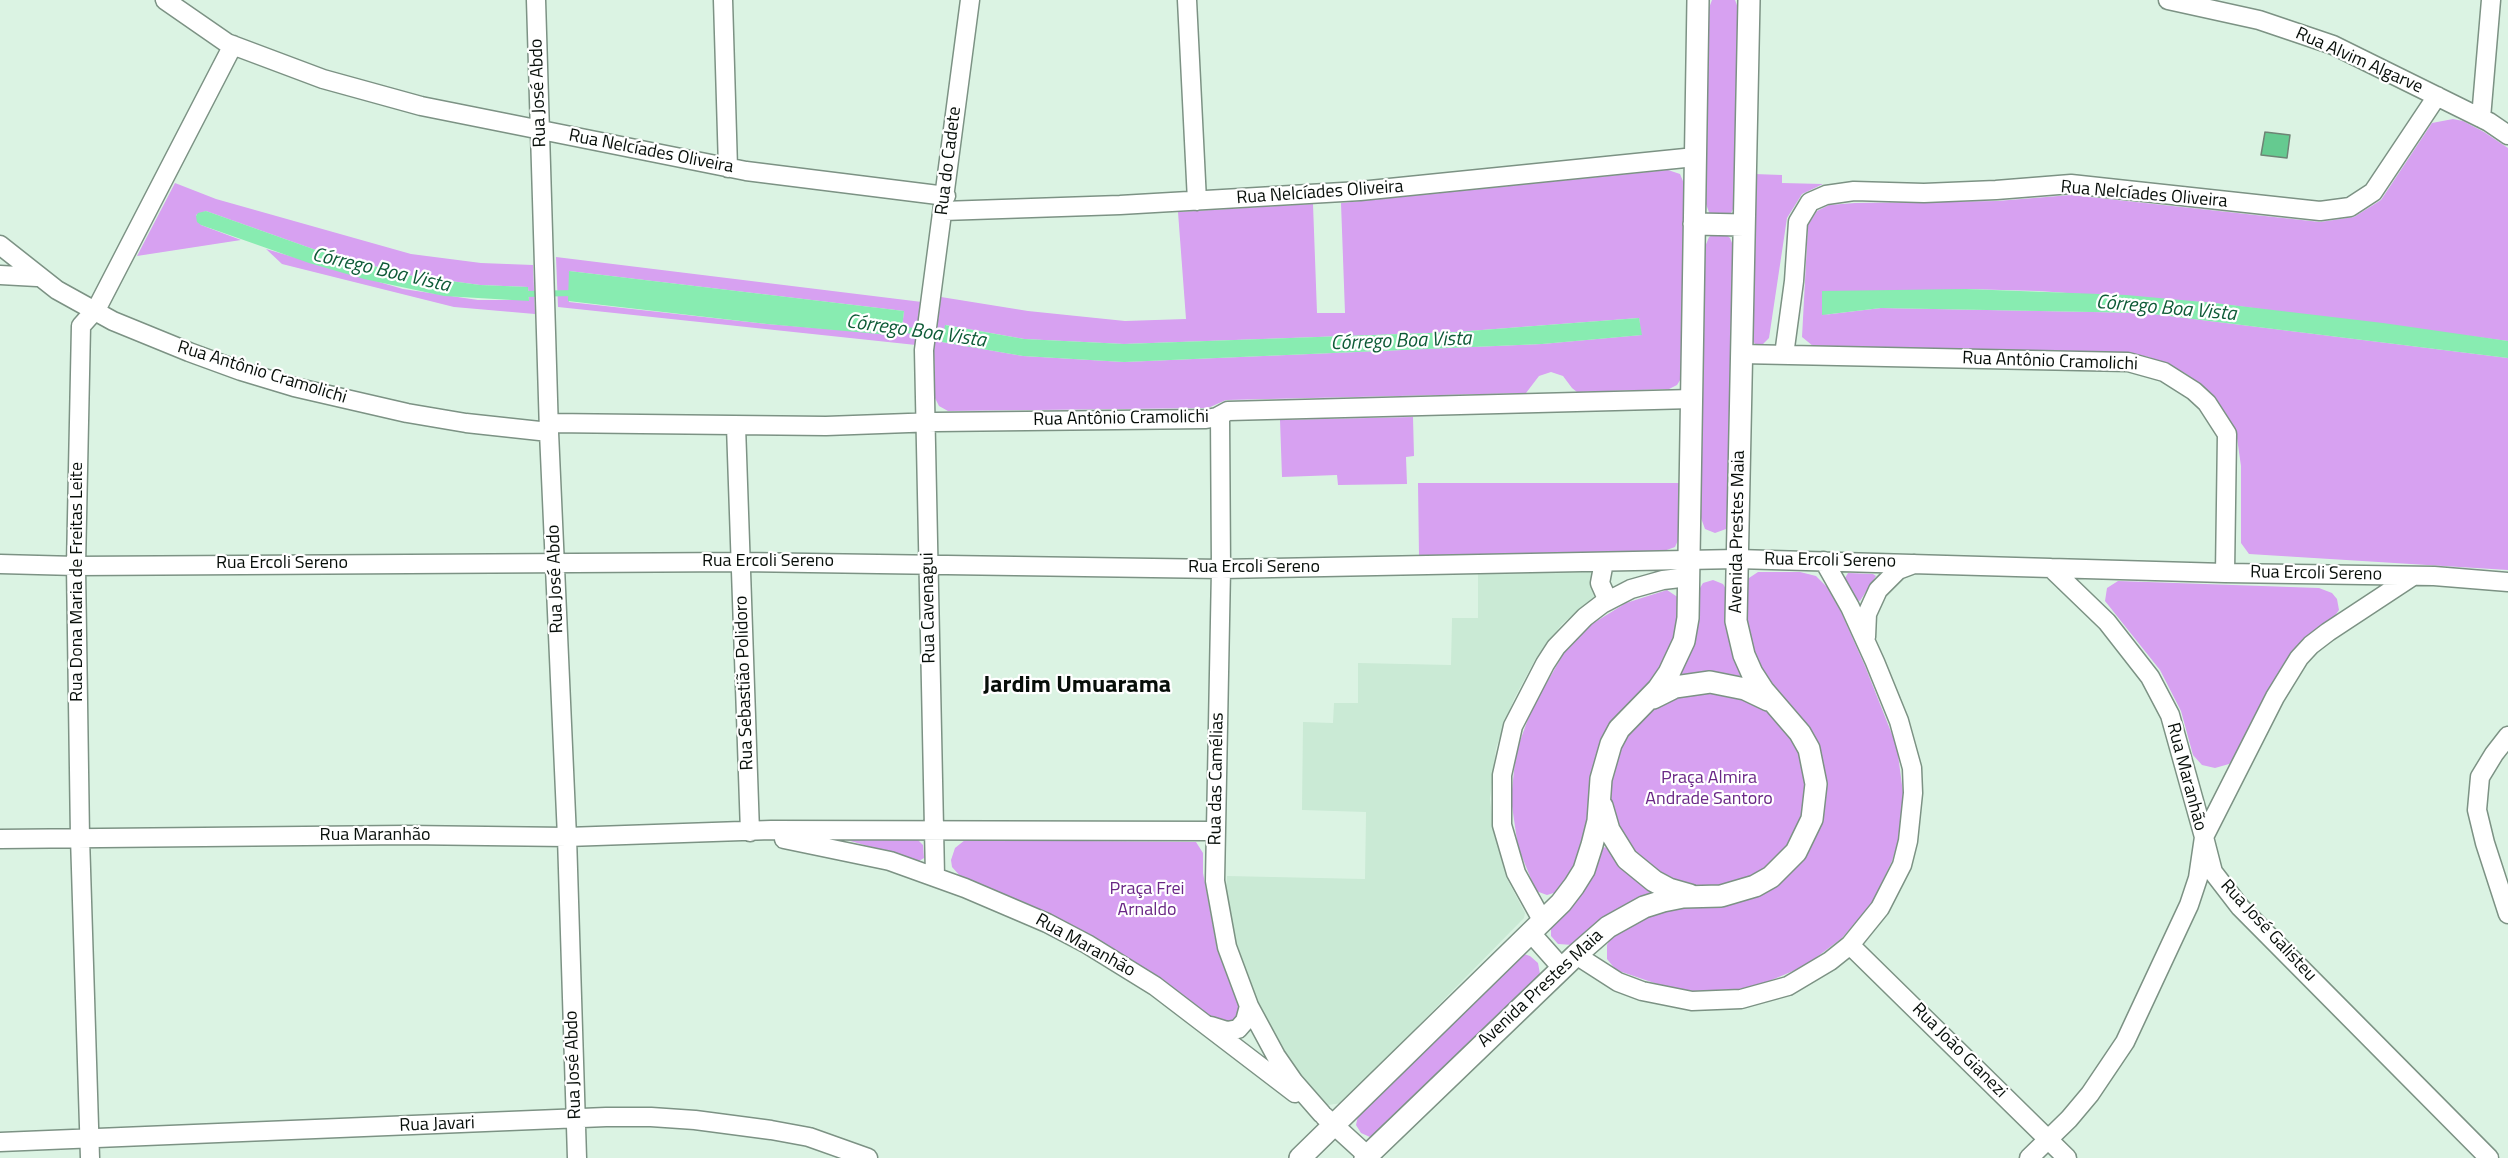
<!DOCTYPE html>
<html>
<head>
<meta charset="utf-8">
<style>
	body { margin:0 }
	canvas { display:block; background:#dbf3e3 }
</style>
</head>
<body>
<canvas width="2508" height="1158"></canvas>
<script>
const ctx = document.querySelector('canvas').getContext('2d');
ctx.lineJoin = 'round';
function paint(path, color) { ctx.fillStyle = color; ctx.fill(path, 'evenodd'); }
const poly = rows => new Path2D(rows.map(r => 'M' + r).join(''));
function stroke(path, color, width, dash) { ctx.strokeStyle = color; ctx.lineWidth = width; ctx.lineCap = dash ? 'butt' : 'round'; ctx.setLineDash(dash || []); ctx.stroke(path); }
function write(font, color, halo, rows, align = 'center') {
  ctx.font = font + ' "Titillium Web",sans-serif'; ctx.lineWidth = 4.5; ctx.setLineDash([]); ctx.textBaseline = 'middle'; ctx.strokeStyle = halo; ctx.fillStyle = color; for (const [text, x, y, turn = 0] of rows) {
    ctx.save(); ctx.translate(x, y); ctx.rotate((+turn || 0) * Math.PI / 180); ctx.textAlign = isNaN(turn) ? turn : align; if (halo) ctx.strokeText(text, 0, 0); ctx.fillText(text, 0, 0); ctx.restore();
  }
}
const built = poly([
	[1590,572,1593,573,1595,597,1562,624,1536,658,1514,699,1496,748,1490,799,1493,826,1506,877,1525,913,1524,918,1342,1103,1328,1105,1302,1076,1284,1051,1255,996,1237,944,1226,890,1227,876,1365,879,1366,812,1302,810,1303,722,1333,723,1334,703,1358,703,1358,663,1451,665,1452,618,1478,618,1478,574]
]);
const green = poly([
	[1712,0,1735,0,1738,8,1735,205,1730,215,1710,215,1706,204,1709,8],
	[2453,119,2463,121,2484,132,2508,148,2508,341,2214,303,2038,291,1966,289,1823,315,1881,308,2145,313,2508,358,2508,570,2249,554,2241,543,2241,466,2236,431,2225,412,2200,384,2185,373,2149,357,2129,353,1813,346,1802,337,1808,225,1817,211,1829,205,1855,203,1997,201,2071,195,2320,222,2354,217,2381,200,2432,123],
	[1668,170,1680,174,1685,186,1682,377,1677,385,1669,389,1577,392,1572,388,1563,376,1551,372,1539,376,1526,393,1226,400,1208,408,948,411,939,406,935,398,934,350,941,297,1028,311,1125,321,1186,319,1178,212,1313,204,1317,313,1345,313,1341,203],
	[1639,318,1641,335,1542,344,1124,362,1023,356,942,342,946,325,1024,339,1124,344,1456,332],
	[1754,174,1782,175,1782,183,1823,184,1802,194,1787,218,1769,338,1762,345,1756,345,1751,339],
	[175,183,216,199,411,254,481,263,533,265,535,314,454,307,282,264,266,249,403,289,478,300,529,300,528,287,480,285,406,275,313,249,206,211,196,215,201,225,241,240,137,256],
	[1714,234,1725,234,1730,238,1734,248,1729,524,1726,529,1715,533,1705,529,1701,518,1705,247,1709,237],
	[556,257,922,302,916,345,558,307],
	[569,271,904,311,901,335,767,324,569,302],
	[1413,417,1414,456,1406,457,1407,484,1338,485,1337,475,1282,477,1280,420],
	[1418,483,1680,483,1679,538,1675,547,1661,552,1419,556],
	[1758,572,1800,572,1816,576,1827,587,1841,612,1865,666,1897,747,1903,793,1899,839,1892,861,1872,903,1842,938,1805,966,1762,984,1739,989,1693,991,1669,988,1616,970,1607,959,1607,945,1610,939,1631,923,1666,910,1758,893,1824,803,1753,652,1745,620,1746,580],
	[1848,573,1873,574,1876,576,1860,601,1857,600,1845,578],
	[1713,580,1723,584,1726,589,1746,681,1677,677,1700,588,1703,583],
	[2118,581,2319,588,2332,593,2337,599,2339,610,2234,759,2229,764,2215,768,2202,765,2193,755,2181,711,2160,670,2105,601,2107,588],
	[1667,590,1679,598,1679,625,1662,669,1639,697,1590,819,1576,866,1557,892,1547,895,1536,891,1518,847,1511,799,1516,752,1532,708,1564,653,1592,624,1626,603],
	'1610 789a98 98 0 1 1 196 0a98 98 0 1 1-196 0Z',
	[847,840,918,840,923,845,924,858,919,861],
	[965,840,1196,842,1203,853,1203,873,1217,949,1242,1016,1224,1026,1160,979,1092,936,1051,915,961,877,952,867,951,860,955,848],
	[1607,847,1651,891,1651,894,1573,945,1558,944,1551,936,1551,924,1600,848],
	[1524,954,1530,956,1538,963,1540,974,1380,1133,1370,1137,1361,1133,1356,1125,1358,1116]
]);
const water = poly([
	[206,211,313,249,406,275,480,285,528,287,529,301,444,296,364,279,309,263,201,225,197,222,196,216,198,213],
	[569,271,904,311,901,336,767,324,568,301],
	[1966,289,2126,295,2214,303,2383,323,2508,341,2508,358,2145,313,1881,308,1822,315,1822,291],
	[1639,318,1642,335,1542,344,1124,362,1023,356,942,342,945,325,1024,339,1124,344,1456,332]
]);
const stream = poly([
	[523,294,576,293],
	[896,329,951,335]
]);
const building = poly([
	[2265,132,2290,135,2287,158,2261,155,2265,132]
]);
const minor = poly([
	[165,0,227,43,323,79,421,106,746,171,946,196],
	[536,0,549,432,567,837,577,1158],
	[723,0,728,168],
	[1187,0,1197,201],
	[2168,0,2259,20,2333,45,2489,122,2508,135],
	[2481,118,2491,0],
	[943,211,1120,205,1360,191,1695,157],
	[0,245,57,290,113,321,189,352,241,371,294,387,407,413,466,423,549,432],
	[0,275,37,277],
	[1741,354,2128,362,2164,372,2194,391,2207,403,2227,434,2225,573],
	[1784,355,1794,281,1798,222,1810,202,1826,195,1854,191,1924,193,1996,190,2071,184,2320,211,2350,207,2373,192,2437,96],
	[1220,416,1221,569,1215,881,1227,947,1249,1006,1276,1056,1294,1082,1322,1114],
	[549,423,826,426,936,422,1206,419,1217,417,1228,411,1692,399],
	[736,426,750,832],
	[1604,562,1600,583,1608,601],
	[0,564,76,566,741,562,1221,569,1737,559,2225,573,2434,576,2508,582],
	[2413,576,2328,632,2311,645,2299,658,2275,697,2204,837,2213,872,2240,907,2489,1158],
	[1866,637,1867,614,1878,590,1898,570,1914,564],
	[2508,736,2494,754,2480,777,2477,810,2485,843,2508,914],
	[0,839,406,835,567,837,771,830,1216,831],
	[784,839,890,861,965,888,1047,923,1087,944,1155,986,1295,1093],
	[935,876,924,350,970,0],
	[1542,920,1516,873,1502,825,1502,775,1513,726,1545,664,1556,647,1585,617,1602,604,1631,589,1663,580,1689,577],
	[1530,932,1562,968],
	[1850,945,2067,1158],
	[1576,955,1618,982,1642,991,1692,1001,1741,999,1788,986,1830,961,1850,945,1880,908,1902,865,1908,841,1913,793,1912,768,1899,721,1875,662,1850,607,1824,561],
	[1211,1026,1227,1031,1238,1029,1245,1021,1249,1006],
	[1324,1116,1370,1158],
	[0,1142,606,1117,651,1117,695,1120,771,1130,809,1137,868,1158],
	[90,1158,80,837,76,566,81,326,97,308,233,45],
	[2029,1158,2069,1119,2090,1094,2125,1042,2189,905,2198,878,2204,837,2170,715,2150,677,2107,622,2051,568]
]);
const tertiary = poly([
	[1694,224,1744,225],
	[1653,698,1675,687,1710,682,1745,689,1768,700],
	[1602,806,1609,830,1627,859,1654,881,1669,889,1690,895],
	[1300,1158,1561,903,1574,886,1584,870,1592,845,1598,821,1601,779,1611,744,1619,729,1658,689,1669,673,1684,641,1688,618,1698,0],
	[1365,1158,1576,955,1608,927,1644,907,1663,901,1683,897,1721,896,1755,886,1771,877,1796,852,1812,819,1816,784,1809,749,1800,733,1763,690,1752,673,1744,655,1736,621,1749,0]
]);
const streetNames = [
	["Rua Alvim Algarve",2359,61,24],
	["Rua José Abdo",539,93,-92],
	["Rua Nelcíades Oliveira",651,152,11],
	["Rua do Cadete",949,161,-83],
	["Rua Nelcíades Oliveira",1320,193,-4],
	["Rua Nelcíades Oliveira",2144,195,5],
	["Rua Antônio Cramolichi",2050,362,2],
	["Rua Antônio Cramolichi",262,373,17],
	["Rua Antônio Cramolichi",1121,419,-1],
	["Avenida Prestes Maia",1738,532,-89],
	["Rua Ercoli Sereno",1830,561,1],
	["Rua Ercoli Sereno",768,562],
	["Rua Ercoli Sereno",282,564],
	["Rua Ercoli Sereno",1254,568],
	["Rua Ercoli Sereno",2316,574,1],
	["Rua José Abdo",556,579,-92],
	["Rua Dona Maria de Freitas Leite",78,582,-90],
	["Rua Cavenagui",929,608,-91],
	["Rua Sebastião Polidoro",745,683,-92],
	["Rua Maranhão",2186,777,75],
	["Rua das Camélias",1217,779,-89],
	["Rua Maranhão",375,836],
	["Rua José Galisteu",2268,931,47],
	["Rua Maranhão",1085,946,29],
	["Avenida Prestes Maia",1541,989,-43],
	["Rua João Gianezi",1959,1051,45],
	["Rua José Abdo",574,1065,-92],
	["Rua Javari",437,1125,-2]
];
const parkNames = [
	["Praça Almira",1709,779],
	["Andrade Santoro",1709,800],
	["Praça Frei",1147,890],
	["Arnaldo",1147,911]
];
const waterNames = [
	["Córrego Boa Vista",381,271,13],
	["Córrego Boa Vista",2166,309,5],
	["Córrego Boa Vista",916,332,8],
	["Córrego Boa Vista",1401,342,-2]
];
const districtNames = [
	["Jardim Umuarama",1077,686]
];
paint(built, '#caead5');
paint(green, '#d7a1f1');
paint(water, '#88ecb1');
stroke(stream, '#88ecb1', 6);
paint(building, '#65ca90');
stroke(building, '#6e8475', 1.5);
stroke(minor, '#7c9284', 21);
stroke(tertiary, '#7c9284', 24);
stroke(minor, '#fff', 18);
stroke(tertiary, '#fff', 21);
write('18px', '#070e09', '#fff', streetNames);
write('18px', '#692685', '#fff', parkNames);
write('italic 20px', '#0e5b37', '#fff', waterNames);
write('bold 24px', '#070e09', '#fff', districtNames);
</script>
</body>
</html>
